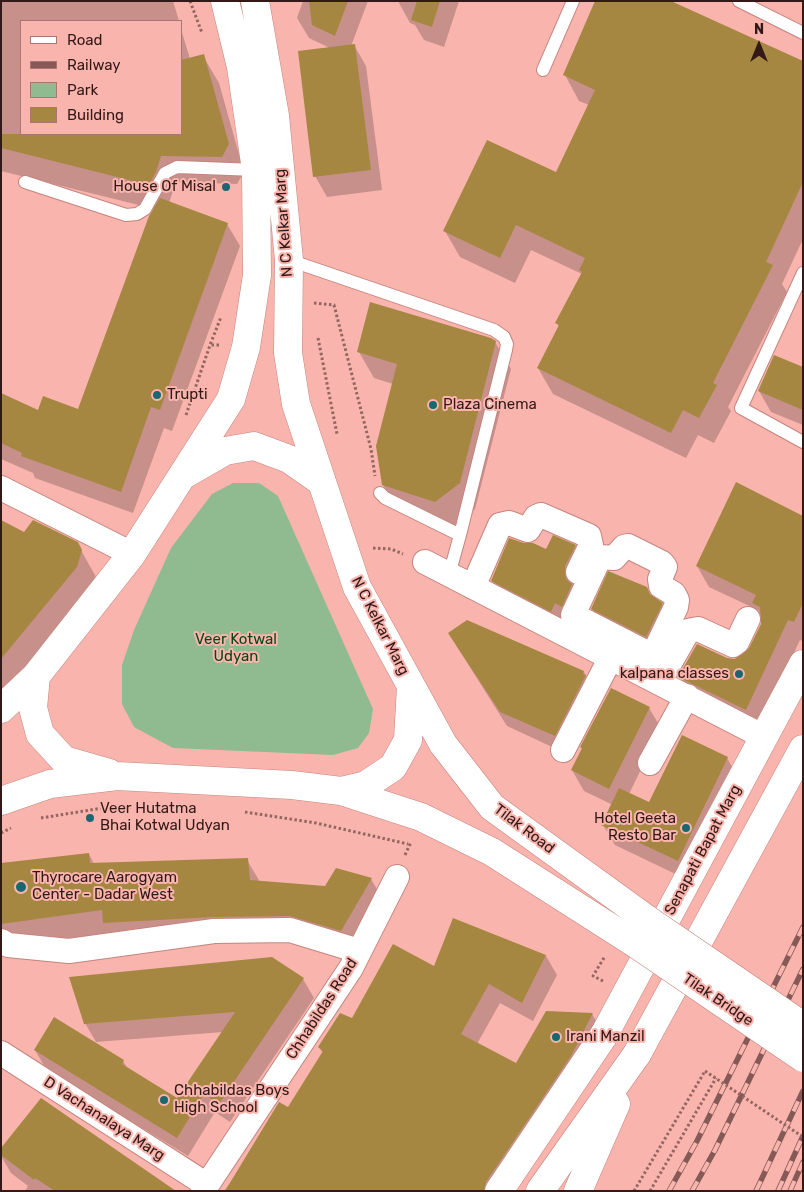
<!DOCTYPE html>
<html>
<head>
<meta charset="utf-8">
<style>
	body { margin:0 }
	#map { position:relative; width:804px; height:1192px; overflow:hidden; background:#f9b4ad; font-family:Rubik,sans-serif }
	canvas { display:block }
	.frame { position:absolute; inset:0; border:2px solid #321917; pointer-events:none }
	.legend { position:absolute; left:20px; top:20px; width:162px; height:115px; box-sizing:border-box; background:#f9b4ad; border:1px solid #a97671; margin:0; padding:6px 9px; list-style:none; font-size:15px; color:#321917 }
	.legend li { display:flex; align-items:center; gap:10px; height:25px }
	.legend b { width:25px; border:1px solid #a97671 }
	.north { position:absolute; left:734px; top:20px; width:50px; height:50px; -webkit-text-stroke:4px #f9b4ad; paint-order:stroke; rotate:0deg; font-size:14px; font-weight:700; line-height:20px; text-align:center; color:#321917 }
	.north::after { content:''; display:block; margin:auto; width:18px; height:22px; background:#321917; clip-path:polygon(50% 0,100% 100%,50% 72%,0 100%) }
</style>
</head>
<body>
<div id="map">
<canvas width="804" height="1192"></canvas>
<div class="frame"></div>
<ul class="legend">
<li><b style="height:6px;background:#fff"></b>Road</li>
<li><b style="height:6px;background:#855a56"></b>Railway</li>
<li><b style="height:14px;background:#90bb91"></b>Park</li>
<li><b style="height:14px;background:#a58741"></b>Building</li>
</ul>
<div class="north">N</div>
</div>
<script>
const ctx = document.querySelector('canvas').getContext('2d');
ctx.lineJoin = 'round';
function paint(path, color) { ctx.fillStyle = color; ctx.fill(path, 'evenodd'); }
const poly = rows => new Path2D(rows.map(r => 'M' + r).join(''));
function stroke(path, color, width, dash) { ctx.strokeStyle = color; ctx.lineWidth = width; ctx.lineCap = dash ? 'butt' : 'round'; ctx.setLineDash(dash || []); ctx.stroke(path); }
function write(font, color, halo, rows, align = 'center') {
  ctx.font = font + ' Rubik,sans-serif'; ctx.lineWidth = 4; ctx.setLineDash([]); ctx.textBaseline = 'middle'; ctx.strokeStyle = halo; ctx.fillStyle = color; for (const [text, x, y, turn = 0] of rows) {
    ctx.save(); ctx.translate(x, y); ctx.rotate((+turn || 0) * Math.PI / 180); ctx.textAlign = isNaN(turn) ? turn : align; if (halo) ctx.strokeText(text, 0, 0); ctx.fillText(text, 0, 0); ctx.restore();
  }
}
const green = poly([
	[233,483,259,483,278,496,373,709,369,733,358,748,333,755,173,748,134,727,122,704,122,665,134,630,171,548,212,494]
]);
const shadow = poly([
	[1,1,173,1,179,21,21,21,21,134,181,134,181,29,190,59,203,56,219,83,244,172,237,184,176,182,169,203,227,224,240,246,172,431,164,428,133,513,35,478,33,473,1,459,1,394,39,411,79,411,155,209,1,171],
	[303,1,368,1,351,46,354,45,366,66,382,190,327,197,315,176,330,48,309,38,297,18],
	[398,1,459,1,444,47,424,40,415,25,410,23],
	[803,62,803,239,782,284,787,292,728,407,731,411,714,443,698,435,686,458,553,394,538,368,559,327,557,323,582,274,531,250,515,283,460,257,445,231,557,174,589,105,579,101,565,75],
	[495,342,511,369,475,509,451,528,399,512,383,485,393,384,374,378,359,352],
	[803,368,803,425,771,412,759,391],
	[803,517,803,641,800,640,758,730,691,698,679,677,727,659,735,660,750,649,762,625,761,616,758,610,709,587,697,566],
	[1,521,25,534,77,543,96,577,91,593,1,701],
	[575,546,587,567,574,626,504,601,492,580,547,551],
	[651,597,662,604,674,625,658,657,604,629,592,609],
	[449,634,584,672,594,690,565,753,507,726],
	[649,708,661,728,629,794,650,804,727,758,739,779,690,881,615,845,603,825,613,805,584,791,572,770,583,750,581,747],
	[89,854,94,864,247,860,260,882,326,887,371,879,385,903,355,955,305,940,11,948,1,942,1,864],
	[454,920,546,956,557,975,533,1021,500,1003,477,1044,517,1065,592,1014,603,1033,504,1191,224,1191,288,1108,323,1054,319,1047,352,1019,435,968],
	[272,958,303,979,314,998,230,1122,215,1112,188,1156,46,1069,35,1050,123,1061,128,1069,178,1099,223,1032,96,1042,85,1023],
	[1,1150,172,1191,25,1191,28,1186,11,1173,1,1156]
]);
const building = poly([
	[309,1,348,1,335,36,312,25],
	[417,1,440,1,432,27,411,20],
	[595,1,671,1,803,61,803,182,766,262,773,265,713,383,717,385,699,418,683,410,671,433,537,368,559,325,555,323,582,272,579,270,585,258,516,225,500,258,443,231,487,140,556,172,595,90,563,75],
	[355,44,371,170,313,177,298,51],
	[204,54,229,144,222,157,161,156,156,172,149,185,1,148,1,134,181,134,181,60],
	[160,198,228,223,160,410,151,407,121,492,21,456,22,453,1,443,1,393,38,410,43,396,78,409,149,216],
	[370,302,491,338,496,341,460,483,435,502,382,485,376,446,397,364,357,352],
	[774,355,803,367,803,410,758,391],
	[736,482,803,516,803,603,794,622,788,620,746,710,678,677,697,644,727,658,735,659,749,648,761,624,760,607,752,603,756,595,696,566],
	[1,520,24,532,33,520,78,542,82,550,77,567,1,659],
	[553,535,576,545,565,566,566,579,572,584,562,607,555,603,551,612,491,581,509,538,524,543,533,543,546,549],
	[608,571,647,587,650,594,663,603,646,637,591,609],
	[467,620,584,671,583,674,586,675,555,736,500,712,448,633],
	[611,688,650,707,609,789,571,770,582,748,580,747],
	[682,735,728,757,678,861,601,825,619,788,649,802],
	[89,853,90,863,248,858,250,880,325,886,336,868,372,878,341,931,290,916,214,917,103,923,102,910,1,924,1,863],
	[453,918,546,955,522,1003,489,984,461,1034,516,1063,546,1011,593,1013,571,1056,486,1182,484,1191,225,1191,279,1102,288,1107,323,1051,318,1047,340,1013,352,1018,393,944,434,966],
	[272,957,304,978,219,1104,204,1094,177,1138,34,1050,54,1017,124,1060,122,1064,177,1098,235,1012,84,1024,69,977],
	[41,1098,176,1191,55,1191,35,1178,34,1180,1,1155,1,1148]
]);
const path = poly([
	[190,1,202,33],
	[314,303,334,305,371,449,375,476],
	[318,338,337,434],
	[219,345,210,345,221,317],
	[186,415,210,345],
	[373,548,391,549,403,554],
	[245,812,316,823,408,844],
	[41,818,115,806,131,807],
	[1,833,11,828],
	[405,855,411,842],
	[603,981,593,976,605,956],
	[634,1191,705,1071],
	[650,1191,716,1078]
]);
const service = poly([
	[739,1,803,33],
	[543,70,573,1],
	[25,182,126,215,137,214,145,209,165,173,177,167,256,170],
	[289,260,494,330,504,337,507,344,506,350,460,535,385,498,380,493],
	[803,273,741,408,803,442],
	[449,575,460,535]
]);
const minor = poly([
	[1,488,132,554],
	[425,562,764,737],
	[473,587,500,525,509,523,528,530,536,517,541,515,589,536,591,545,578,572],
	[644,674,676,607,677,600,674,594,661,586,660,579,665,567,662,563,628,546,624,547,614,558,600,557,573,615,653,656],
	[659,682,688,631,698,629,733,645,737,642,748,619],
	[563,750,611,657],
	[650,763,687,696],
	[1,941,8,945,69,951,214,931,290,930,359,951],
	[1,1053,207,1185],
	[203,1191,351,968,397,877]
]);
const secondary = poly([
	[604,1035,803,664],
	[637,1054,803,749]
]);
const primary = poly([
	[255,1,275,116,289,260,288,353,296,404,357,587,443,744,492,807,648,920],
	[185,474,225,451,254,446,289,459,322,482],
	[36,676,33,708,40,734,64,760,109,773],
	[1,709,36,676,132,554,231,399,246,347,257,275,256,170,241,67,225,1],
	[341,791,421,817,492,852,633,942],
	[1,801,50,784,117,776,292,785,341,791,366,785,393,767,408,740,411,686],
	[499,1191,604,1035],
	[540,1191,637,1054],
	[578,1191,616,1104]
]);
const rail = poly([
	[669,1191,697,1141,803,927],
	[692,1191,715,1150,803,969],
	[756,1191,803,1091],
	[778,1191,803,1136],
	[790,1191,803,1162]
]);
const pathBridge = poly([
	[705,1071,803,1137]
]);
const primaryBridge = poly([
	[648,920,803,1026],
	[633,942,803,1058]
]);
const markers = [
	[226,187,5,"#1a676f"],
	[157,395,5,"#1a676f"],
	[433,405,5,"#1a676f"],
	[739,674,5,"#1a676f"],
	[90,818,5,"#1a676f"],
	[686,828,5,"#1a676f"],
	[21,887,6,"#1a676f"],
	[556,1037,5,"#1a676f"],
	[164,1100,5,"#1a676f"]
];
const poiNames = [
	["House Of Misal",216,187,"right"],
	["Trupti",167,395],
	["Plaza Cinema",443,405],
	["kalpana classes",729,674,"right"],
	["Veer Hutatma",100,809],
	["Bhai Kotwal Udyan",100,826],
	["Hotel Geeta",676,819,"right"],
	["Resto Bar",676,836,"right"],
	["Thyrocare Aarogyam",32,878],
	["Center - Dadar West",32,895],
	["Irani Manzil",566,1037],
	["Chhabildas Boys",174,1091],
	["High School",174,1108]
];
const streetNames = [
	["N C Kelkar Marg",284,223,-94],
	["N C Kelkar Marg",380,626,63],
	["Tilak Road",524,829,37],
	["Senapati Bapat Marg",703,850,-62],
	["Tilak Bridge",718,1000,34],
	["Chhabildas Road",322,1009,-57],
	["D Vachanalaya Marg",104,1119,33]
];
const parkNames = [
	["Veer Kotwal",236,640],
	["Udyan",236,657]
];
paint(green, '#90bb91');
paint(shadow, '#0003');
paint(building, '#a58741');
stroke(service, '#c5847e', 14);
stroke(minor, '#c5847e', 26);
stroke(secondary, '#c5847e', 29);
stroke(primary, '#c5847e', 29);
stroke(path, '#946661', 3, [2.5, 2.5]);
stroke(service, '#fff', 12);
stroke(minor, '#fff', 24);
stroke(secondary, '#fff', 28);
stroke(primary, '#fff', 28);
stroke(rail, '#855a56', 5.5);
stroke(rail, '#f9b4ad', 4, [11]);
stroke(primaryBridge, '#c5847e', 29, []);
stroke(pathBridge, '#946661', 3, [2.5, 2.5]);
stroke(primaryBridge, '#fff', 28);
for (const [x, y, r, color] of markers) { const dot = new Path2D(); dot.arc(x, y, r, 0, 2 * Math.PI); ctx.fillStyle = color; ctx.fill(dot); stroke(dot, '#f9b4ad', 2); }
write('15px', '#321917', '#f9b4ad', poiNames, 'left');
write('15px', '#321917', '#f9b4ad', streetNames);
write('15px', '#074614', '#f9b4ad', parkNames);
</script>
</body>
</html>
